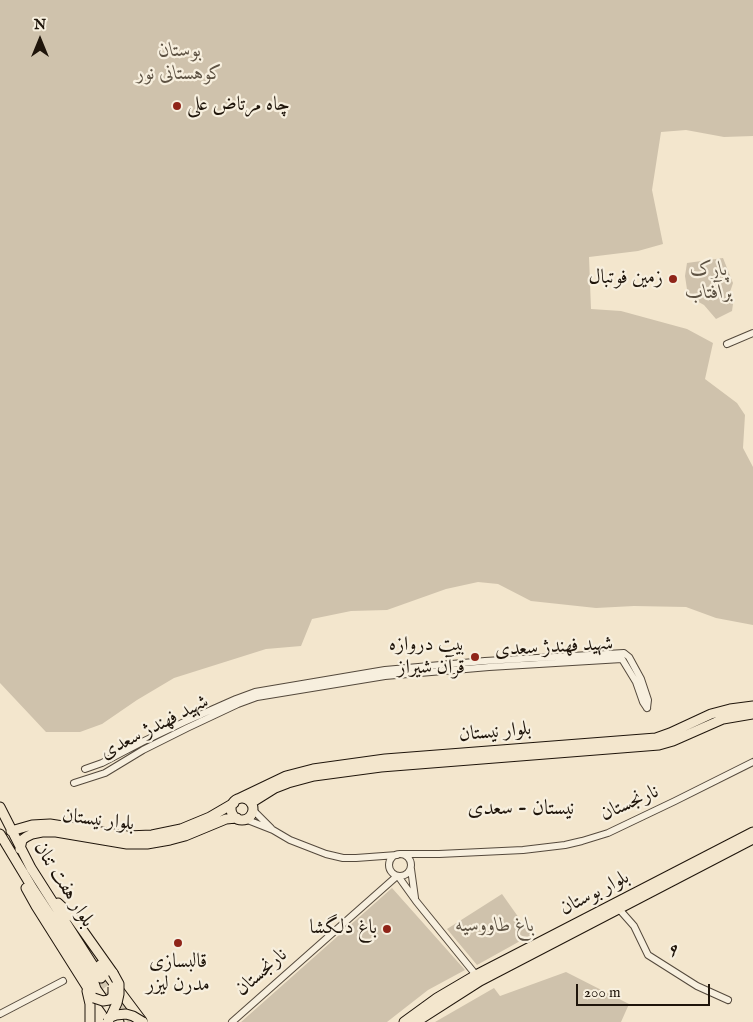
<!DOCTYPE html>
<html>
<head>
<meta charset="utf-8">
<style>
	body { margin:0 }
	#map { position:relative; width:753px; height:1022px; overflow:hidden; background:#f3e6cd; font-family:"IM FELL English",serif }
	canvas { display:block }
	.north { position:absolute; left:15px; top:15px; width:50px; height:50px; -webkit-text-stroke:4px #f7efde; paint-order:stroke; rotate:0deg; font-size:14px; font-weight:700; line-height:20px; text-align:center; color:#1f150b }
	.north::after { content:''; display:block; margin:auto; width:18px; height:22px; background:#1f150b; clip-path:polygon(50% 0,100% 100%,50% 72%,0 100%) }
	.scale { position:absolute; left:576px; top:984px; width:134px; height:22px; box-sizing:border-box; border:2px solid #1f150b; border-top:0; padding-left:6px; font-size:15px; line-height:18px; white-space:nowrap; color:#1f150b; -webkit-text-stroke:4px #f7efde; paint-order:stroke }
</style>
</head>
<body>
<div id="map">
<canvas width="753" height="1022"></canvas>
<div class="north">N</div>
<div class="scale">200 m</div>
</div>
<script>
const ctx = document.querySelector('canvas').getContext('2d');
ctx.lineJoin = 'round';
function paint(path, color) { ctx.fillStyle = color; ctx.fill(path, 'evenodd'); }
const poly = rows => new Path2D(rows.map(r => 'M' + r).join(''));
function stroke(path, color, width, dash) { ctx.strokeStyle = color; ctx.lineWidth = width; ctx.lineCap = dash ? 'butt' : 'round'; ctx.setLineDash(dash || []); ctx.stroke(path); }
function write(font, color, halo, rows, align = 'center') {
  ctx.font = font + ' "IM FELL English",Amiri,serif'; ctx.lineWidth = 4.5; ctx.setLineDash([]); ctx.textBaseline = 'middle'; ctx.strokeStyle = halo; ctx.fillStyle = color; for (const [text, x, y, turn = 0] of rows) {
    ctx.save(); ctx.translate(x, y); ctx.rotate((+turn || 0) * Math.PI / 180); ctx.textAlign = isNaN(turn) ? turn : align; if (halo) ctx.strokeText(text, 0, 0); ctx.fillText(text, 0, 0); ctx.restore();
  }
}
const green = poly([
	[0,0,753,0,753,136,724,137,686,130,661,132,652,190,663,244,638,251,589,257,591,309,621,311,687,329,713,343,705,379,737,403,745,415,743,448,753,467,753,625,716,618,686,607,634,606,596,608,531,601,498,584,478,582,446,589,387,610,351,611,312,619,301,646,266,649,174,678,137,700,102,724,80,732,46,732,0,683],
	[723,258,733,283,730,292,733,304,732,311,716,319,704,305,688,296,685,276,687,263],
	[392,888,465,970,428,990,387,1022,241,1022],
	[502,894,531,935,477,965,447,929],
	[566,972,629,1004,621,1022,435,1022,494,988,500,996]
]);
const highwayTunnel = poly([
	[101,978,119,1003,134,1022]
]);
const minor = poly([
	[727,344,753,333],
	[85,769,102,763,142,742,184,722,236,699,255,692,385,670,485,661,624,653,629,657,641,679,648,700,647,708],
	[74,783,105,773,143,750,187,728,238,704,257,697,385,676,489,667,622,659,636,682,643,702,647,708],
	[253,810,271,828],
	[245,819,273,830,290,840,326,854,343,858,356,858,397,855],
	[401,854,439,854,523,850,565,845,582,841,608,833,675,801,753,762],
	'389 865a11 11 0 1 1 22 0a11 11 0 1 1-22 0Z',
	[411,869,415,898],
	[398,876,416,901,476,975],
	[619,909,634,926,648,955,697,986,728,1000],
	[0,1014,63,981],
	[232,1022,397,876]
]);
const major = poly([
	[240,798,286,776,313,769,385,759,656,738,670,733,711,714,730,709,753,706],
	'231 809a11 11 0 1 1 22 0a11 11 0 1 1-22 0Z',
	[251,803,275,788,288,783,314,776,381,767,659,745,673,741,723,719,753,714],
	[0,807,31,868,101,978],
	[11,831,32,825,50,824,127,836,152,835,181,829,210,817,234,803],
	[0,834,33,889,93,980,96,989,119,1022],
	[20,849,22,840,26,837,32,834,42,832,56,832,127,844,147,844,170,840,185,836,226,819,237,818],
	[26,888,36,906,94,998],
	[58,903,74,918,113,973],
	[100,965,142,1021],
	[87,991,90,1004,90,1022],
	[404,1022,437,998,476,975,753,832],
	[416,1022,480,981,753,839]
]);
const majorBridge = poly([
	[94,998,103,1001,109,1000,113,996,113,987],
	[108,1018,116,1015,126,1014,133,1016,143,1022],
	[108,1022,117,1003,119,994,119,984,113,973]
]);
const markers = [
	[177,106,5,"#8f2418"],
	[673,279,5,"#8f2418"],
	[475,657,5,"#8f2418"],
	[387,929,5,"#8f2418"],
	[178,943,5,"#8f2418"]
];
const parkNames = [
	["بوستان",180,52],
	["کوهستانی نور",180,75],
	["پارک",709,271],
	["برآفتاب",709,294],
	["باغ طاووسیه",495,927]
];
const poiNames = [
	["چاه مرتاض علی",187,106,"left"],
	["زمین فوتبال",663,279],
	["بیت دروازه",465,646],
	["قرآن شیراز",465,669],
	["باغ دلگشا",377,929],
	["قالبسازی",178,963,"center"],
	["مدرن لیزر",178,986,"center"]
];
const streetNames = [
	["شهید فهندژ سعدی",554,648,-3],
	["شهید فهندژ سعدی",155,728,-27],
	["بلوار نیستان",495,733,-5],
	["نارنجستان",630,804,-24],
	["بلوار نیستان",98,821,7],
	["بلوار هفت تنان",63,885,58],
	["بلوار بوستان",595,894,-27],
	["۹",673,951,33],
	["نارنجستان",262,973,-41]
];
const neighbourhoodNames = [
	["نیستان - سعدی",521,810]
];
paint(green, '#cfc2ac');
stroke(highwayTunnel, '#d3c7b0', 10, [10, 5]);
stroke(minor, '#54493c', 8);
stroke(major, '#1f150b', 11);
stroke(minor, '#f7efde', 6);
stroke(major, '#f3e6cd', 9);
stroke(majorBridge, '#1f150b', 11, []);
stroke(majorBridge, '#f3e6cd', 9);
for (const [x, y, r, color] of markers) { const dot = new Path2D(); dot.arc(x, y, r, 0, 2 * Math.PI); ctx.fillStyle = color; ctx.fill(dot); stroke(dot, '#f7efde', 2); }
write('italic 20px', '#5d5243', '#f7efde', parkNames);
write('20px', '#1f150b', '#f7efde', poiNames, 'right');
write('20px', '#1f150b', '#f7efde', streetNames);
write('21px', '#1f150b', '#f7efde', neighbourhoodNames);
</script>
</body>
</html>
